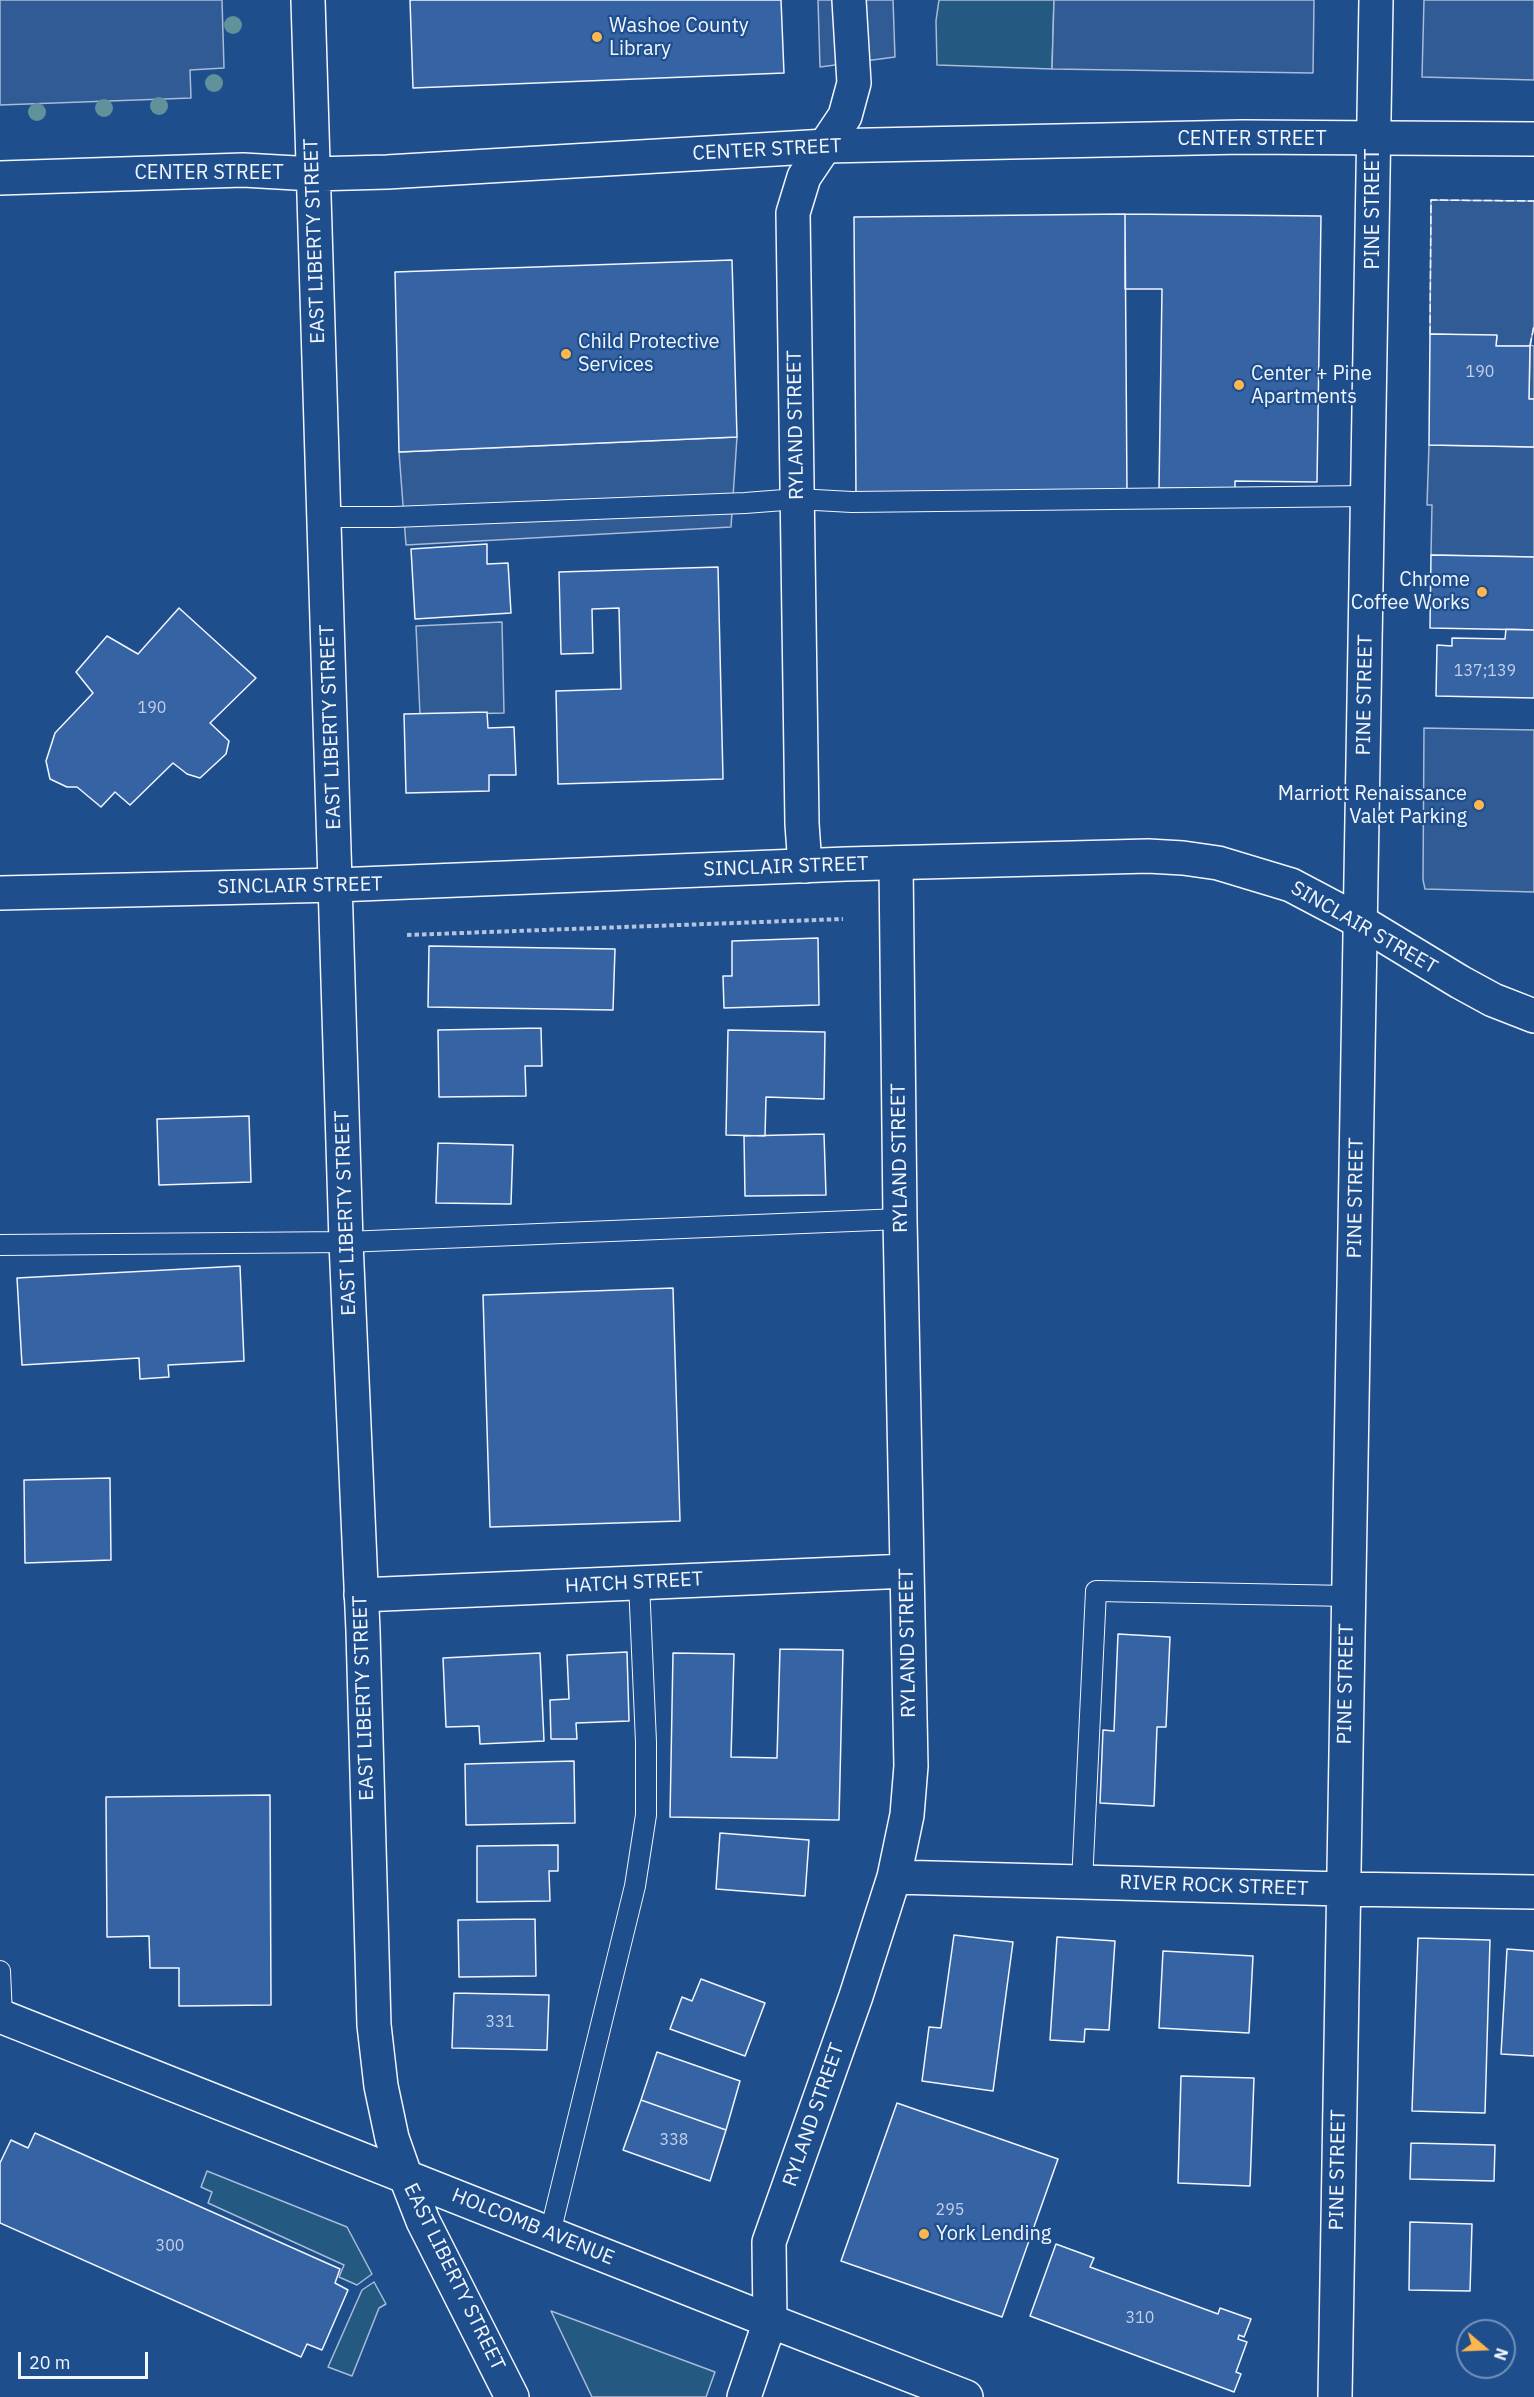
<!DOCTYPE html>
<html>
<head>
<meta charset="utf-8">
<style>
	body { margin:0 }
	#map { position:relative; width:1534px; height:2397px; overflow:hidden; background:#1f4e8c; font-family:"IBM Plex Sans",sans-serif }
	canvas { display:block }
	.north { position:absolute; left:1456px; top:2319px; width:60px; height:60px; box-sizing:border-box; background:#1f4e8c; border:2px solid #7391ba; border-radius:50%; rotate:109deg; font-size:16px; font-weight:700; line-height:24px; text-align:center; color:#f2f6ff }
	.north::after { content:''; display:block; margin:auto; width:21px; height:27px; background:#ffb74d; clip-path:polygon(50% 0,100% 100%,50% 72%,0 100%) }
	.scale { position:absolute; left:18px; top:2352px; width:130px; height:27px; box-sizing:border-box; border:3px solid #f2f6ff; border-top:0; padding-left:8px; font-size:18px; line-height:21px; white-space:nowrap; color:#f2f6ff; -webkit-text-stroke:4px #1f4e8c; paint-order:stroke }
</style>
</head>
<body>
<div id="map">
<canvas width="1534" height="2397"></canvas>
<div class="north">N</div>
<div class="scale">20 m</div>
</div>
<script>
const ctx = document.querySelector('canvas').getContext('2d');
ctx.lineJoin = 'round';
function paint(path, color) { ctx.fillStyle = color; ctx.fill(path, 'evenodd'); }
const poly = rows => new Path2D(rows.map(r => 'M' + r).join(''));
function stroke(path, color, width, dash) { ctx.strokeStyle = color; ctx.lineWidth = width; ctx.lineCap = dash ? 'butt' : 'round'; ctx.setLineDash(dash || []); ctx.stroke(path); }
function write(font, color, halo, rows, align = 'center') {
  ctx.font = font + ' "IBM Plex Sans",sans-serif'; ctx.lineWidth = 4.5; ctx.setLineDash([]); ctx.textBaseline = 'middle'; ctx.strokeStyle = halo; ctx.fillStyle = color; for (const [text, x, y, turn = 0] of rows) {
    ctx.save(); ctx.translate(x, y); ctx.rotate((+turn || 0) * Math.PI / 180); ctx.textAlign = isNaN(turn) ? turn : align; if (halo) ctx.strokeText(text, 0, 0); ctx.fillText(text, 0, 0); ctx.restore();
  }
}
const green = poly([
	[939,0,1054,0,1052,69,937,65,936,21,939,0],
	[207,2171,347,2227,372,2274,357,2285,339,2277,344,2265,208,2203,212,2192,201,2187,207,2171],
	[374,2282,386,2304,379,2308,352,2376,328,2367,362,2290,374,2282],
	[551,2311,715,2372,706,2397,592,2397,551,2311]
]);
const parking = poly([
	[0,0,222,0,224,68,190,70,191,98,0,105,0,0],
	[818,0,893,0,895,57,820,67,818,0],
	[1054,0,1314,0,1313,73,1052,69,1054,0],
	[1424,0,1534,0,1534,80,1422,77,1424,0],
	[1431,200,1534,201,1534,326,1530,345,1534,346,1534,399,1529,399,1530,346,1496,346,1497,336,1430,334,1431,200],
	[737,437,731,527,406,545,399,452,737,437],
	[1429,445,1534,447,1534,557,1431,555,1432,505,1427,505,1429,445],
	[502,622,504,713,420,715,416,626,502,622],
	[1424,728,1534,730,1534,892,1425,889,1423,880,1424,728]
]);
const building = poly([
	[410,0,781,0,784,73,413,88,410,0],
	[1125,214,1127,494,856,497,854,217,1125,214],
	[1125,214,1321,216,1317,482,1235,481,1235,489,1159,488,1162,289,1125,289,1125,214],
	[732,260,737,437,399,452,395,272,732,260],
	[1430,334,1497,335,1496,346,1530,346,1529,399,1534,399,1534,447,1429,445,1430,334],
	[487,544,487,564,508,563,511,613,415,619,411,549,487,544],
	[1431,555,1534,557,1534,630,1430,628,1431,555],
	[718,567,723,779,558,784,556,691,621,689,619,608,592,609,593,653,561,654,559,572,718,567],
	[179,608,256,678,210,723,229,741,226,754,200,778,187,774,173,763,130,805,115,792,101,807,77,787,67,787,50,779,46,761,55,733,93,693,76,672,107,636,138,654,179,608],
	[1506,629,1534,630,1534,698,1436,696,1437,645,1452,646,1452,638,1505,639,1506,629],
	[487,712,488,728,514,727,516,775,489,775,489,791,406,793,404,714,487,712],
	[818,938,819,1005,724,1008,723,976,732,976,732,941,818,938],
	[429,946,615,949,613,1010,428,1007,429,946],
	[541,1028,542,1066,525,1066,526,1096,439,1097,438,1030,541,1028],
	[728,1030,825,1032,824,1099,766,1097,765,1136,726,1135,728,1030],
	[249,1116,251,1182,159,1185,157,1119,249,1116],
	[824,1134,826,1195,745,1196,744,1136,824,1134],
	[438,1143,513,1145,511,1204,436,1203,438,1143],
	[240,1266,244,1361,168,1365,169,1377,140,1379,139,1358,22,1365,17,1278,240,1266],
	[673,1288,680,1521,490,1527,483,1295,673,1288],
	[110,1478,111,1560,25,1563,24,1480,110,1478],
	[1118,1634,1170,1637,1166,1727,1157,1727,1154,1806,1100,1803,1103,1730,1114,1731,1118,1634],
	[780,1649,843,1650,839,1820,670,1817,673,1653,734,1654,731,1757,777,1758,780,1649],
	[627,1652,629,1721,576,1723,577,1739,551,1739,550,1700,569,1699,567,1655,627,1652],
	[540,1653,544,1741,480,1744,479,1726,446,1727,443,1658,540,1653],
	[574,1761,575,1823,466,1825,465,1764,574,1761],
	[270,1795,271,2005,179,2006,179,1968,150,1968,149,1936,107,1937,106,1797,270,1795],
	[720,1833,809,1840,805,1896,716,1889,720,1833],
	[558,1845,558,1871,549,1871,550,1901,477,1902,477,1846,558,1845],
	[535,1919,536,1976,459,1977,458,1920,535,1919],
	[954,1935,1013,1942,993,2091,922,2081,929,2027,941,2028,954,1935],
	[1057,1937,1115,1941,1109,2030,1085,2029,1084,2042,1050,2040,1057,1937],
	[1418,1938,1490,1940,1485,2113,1412,2111,1418,1938],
	[1507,1949,1534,1951,1534,2056,1501,2054,1507,1949],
	[1163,1951,1253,1956,1249,2033,1159,2028,1163,1951],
	[701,1979,765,2003,745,2056,670,2029,682,1997,692,2001,701,1979],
	[454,1993,549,1995,547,2050,452,2048,454,1993],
	[657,2052,740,2081,726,2130,641,2100,657,2052],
	[1181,2076,1254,2078,1250,2186,1178,2183,1181,2076],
	[641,2100,726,2130,710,2181,623,2150,641,2100],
	[897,2103,1058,2159,1002,2317,841,2261,897,2103],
	[35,2133,340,2269,335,2283,348,2290,322,2350,307,2344,301,2357,0,2223,0,2163,11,2140,28,2148,35,2133],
	[1411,2143,1495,2145,1494,2181,1410,2179,1411,2143],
	[1410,2222,1472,2224,1470,2291,1409,2290,1410,2222],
	[1056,2244,1094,2258,1090,2267,1218,2314,1220,2308,1251,2319,1244,2337,1239,2335,1238,2339,1247,2342,1236,2372,1241,2374,1234,2392,1030,2316,1056,2244]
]);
const path = poly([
	[407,935,843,919]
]);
const lane = poly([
	[324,517,394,517,745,503,797,499,852,502,1368,496],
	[0,1245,346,1242,900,1219],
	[1082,1882,1096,1591,1348,1596],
	[0,1971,2,2016,0,2022],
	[550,2233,635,1886,646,1815,646,1742,639,1583]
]);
const street = poly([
	[805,866,802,824,793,213,804,177,845,116,854,83,849,0],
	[0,893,336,885],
	[361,1595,907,1571],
	[894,1877,1342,1889,1534,1892],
	[744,2397,770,2321,769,2242,856,1996,894,1877,907,1815,911,1766,900,1219,896,863],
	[1335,2397,1376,0]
]);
const secondary = poly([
	[308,0,346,1242,363,1631,374,2025,381,2086,392,2138,405,2175,423,2221,512,2397],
	[0,178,243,170,313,174,387,172,826,146,1242,137,1534,139],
	[336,885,846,864,1148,856,1183,858,1218,863,1291,885,1361,922,1460,982,1493,1000,1534,1016],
	[0,2016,770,2321,966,2397]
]);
const fence = poly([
	[1430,334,1431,200,1534,201],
	[1530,346,1534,326]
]);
const trees = [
	[233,25],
	[214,83],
	[159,106],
	[104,108],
	[37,112]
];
const markers = [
	[597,37,6,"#ffb74d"],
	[566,354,6,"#ffb74d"],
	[1239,385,6,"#ffb74d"],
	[1482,592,6,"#ffb74d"],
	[1479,805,6,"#ffb74d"],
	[924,2234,6,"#ffb74d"]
];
const numberNames = [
	["190",1480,372],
	["137;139",1485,671],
	["190",152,708],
	["331",500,2022],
	["338",674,2140],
	["295",950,2210],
	["300",170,2246],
	["310",1140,2318]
];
const poiNames = [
	["Washoe County",609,26],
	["Library",609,49],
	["Child Protective",578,342],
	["Services",578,365],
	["Center + Pine",1251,374],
	["Apartments",1251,397],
	["Chrome",1470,580,"right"],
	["Coffee Works",1470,603,"right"],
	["Marriott Renaissance",1467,794,"right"],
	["Valet Parking",1467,817,"right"],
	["York Lending",936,2234]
];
const streetNames = [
	["CENTER STREET",1252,139],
	["CENTER STREET",767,150,-3],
	["CENTER STREET",209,173],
	["PINE STREET",1373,209,-90],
	["EAST LIBERTY STREET",315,241,-92],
	["RYLAND STREET",796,425,-91],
	["PINE STREET",1365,695,-89],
	["EAST LIBERTY STREET",331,727,-92],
	["SINCLAIR STREET",786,867,-2],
	["SINCLAIR STREET",300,886,-1],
	["SINCLAIR STREET",1364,928,30],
	["RYLAND STREET",900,1158,-91],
	["PINE STREET",1356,1198,-89],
	["EAST LIBERTY STREET",346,1213,-92],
	["HATCH STREET",634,1583,-3],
	["RYLAND STREET",908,1643,-91],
	["PINE STREET",1346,1684,-89],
	["EAST LIBERTY STREET",364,1698,-92],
	["RIVER ROCK STREET",1214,1886,2],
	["RYLAND STREET",814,2115,-71],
	["PINE STREET",1338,2170,-89],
	["HOLCOMB AVENUE",533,2227,22],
	["EAST LIBERTY STREET",454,2277,64]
];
paint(green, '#245a82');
stroke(green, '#a8bbd7', 1.5);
paint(parking, '#305b95');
stroke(parking, '#a8bbd7', 1.5);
paint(building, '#3563a3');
stroke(building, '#f2f6ff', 1.5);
stroke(lane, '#f2f6ff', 22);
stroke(street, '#f2f6ff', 36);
stroke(secondary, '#f2f6ff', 36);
stroke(path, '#b3c4dc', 4, [4.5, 3]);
stroke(lane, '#1f4e8c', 20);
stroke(street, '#1f4e8c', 33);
stroke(secondary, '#1f4e8c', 33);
stroke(fence, '#f2f6ff', 1.5, [8, 3]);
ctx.fillStyle = '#61919a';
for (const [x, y] of trees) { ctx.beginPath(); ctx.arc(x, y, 9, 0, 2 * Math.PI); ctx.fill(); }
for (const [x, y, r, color] of markers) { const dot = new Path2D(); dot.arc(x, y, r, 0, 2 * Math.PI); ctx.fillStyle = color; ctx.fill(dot); stroke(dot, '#1f4e8c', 2); }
write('16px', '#c3d1e8', null, numberNames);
write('20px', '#f2f6ff', '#1f4e8c', poiNames, 'left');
write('20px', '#f2f6ff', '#1f4e8c', streetNames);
</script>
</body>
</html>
